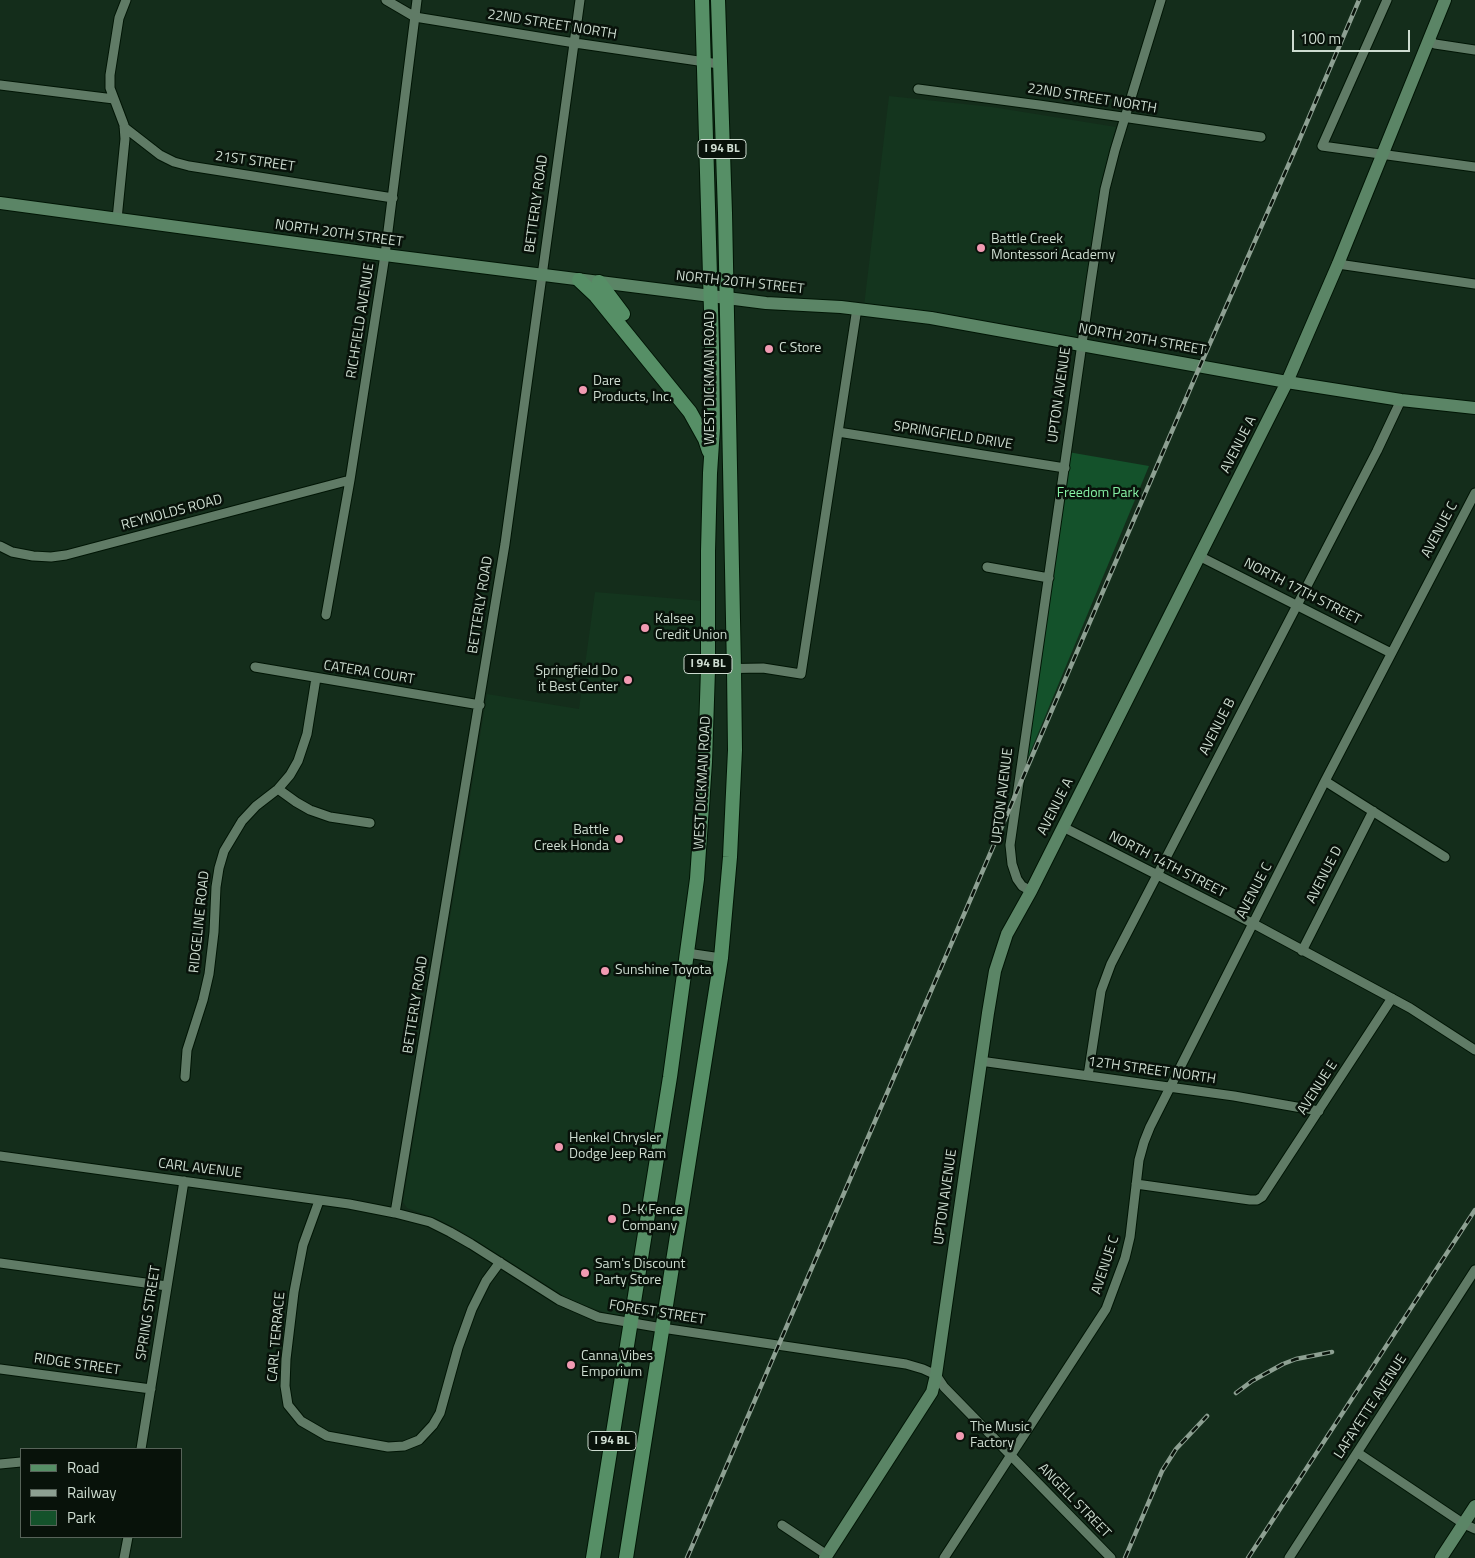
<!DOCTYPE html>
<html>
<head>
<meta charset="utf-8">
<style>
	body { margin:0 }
	#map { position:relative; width:1475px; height:1558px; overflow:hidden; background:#142d1b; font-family:"Titillium Web",sans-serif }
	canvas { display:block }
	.legend { position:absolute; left:20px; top:1448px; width:162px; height:90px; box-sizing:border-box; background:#08120a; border:1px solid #576359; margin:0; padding:6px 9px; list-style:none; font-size:15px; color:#cddcd0 }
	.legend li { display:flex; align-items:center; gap:10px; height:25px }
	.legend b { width:25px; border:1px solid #576359 }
	.scale { position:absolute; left:1292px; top:30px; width:118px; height:22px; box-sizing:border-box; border:2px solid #cddcd0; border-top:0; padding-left:6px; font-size:15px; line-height:18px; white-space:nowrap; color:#cddcd0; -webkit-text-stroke:4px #08120a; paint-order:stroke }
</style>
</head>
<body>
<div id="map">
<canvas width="1475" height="1558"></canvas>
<ul class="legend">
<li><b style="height:6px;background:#568f66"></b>Road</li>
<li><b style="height:6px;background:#8da092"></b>Railway</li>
<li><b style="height:14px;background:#14522b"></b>Park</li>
</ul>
<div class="scale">100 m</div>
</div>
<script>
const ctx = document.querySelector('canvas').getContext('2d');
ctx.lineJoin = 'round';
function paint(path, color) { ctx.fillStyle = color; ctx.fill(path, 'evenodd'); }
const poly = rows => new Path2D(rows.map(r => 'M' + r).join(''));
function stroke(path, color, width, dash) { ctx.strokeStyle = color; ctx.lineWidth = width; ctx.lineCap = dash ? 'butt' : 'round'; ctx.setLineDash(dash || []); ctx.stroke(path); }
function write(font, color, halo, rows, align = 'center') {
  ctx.font = font + ' "Titillium Web",sans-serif'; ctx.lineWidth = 5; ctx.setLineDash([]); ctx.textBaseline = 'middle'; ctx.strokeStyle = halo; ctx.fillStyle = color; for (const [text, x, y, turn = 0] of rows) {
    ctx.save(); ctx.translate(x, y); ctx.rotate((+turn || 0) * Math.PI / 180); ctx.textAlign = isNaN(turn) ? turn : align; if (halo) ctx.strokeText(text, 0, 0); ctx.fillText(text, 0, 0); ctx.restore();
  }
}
const built = poly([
	[889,96,992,107,1116,127,1100,189,1079,340,864,306],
	[595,592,704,601,701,768,682,967,627,1310,619,1315,606,1313,570,1300,459,1230,437,1219,407,1208,403,1202,487,694,579,709]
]);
const green = poly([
	[1068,452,1149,466,1022,772]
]);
const street = poly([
	[386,0,415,17,575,43,719,64],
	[1387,0,1322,146,1475,167],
	[1428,40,1435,44,1475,50],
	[0,85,114,99],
	[918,89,1039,105,1261,137],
	[124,127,160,155,174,162,189,166,393,198],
	[117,219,125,139,124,125,110,88,110,75,119,18,126,0],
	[1338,264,1475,284],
	[838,432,1065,468],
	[0,546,12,552,33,556,51,557,66,555,350,480],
	[1199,556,1391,653],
	[987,567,1049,578],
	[326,615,350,480,385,255,417,0],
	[255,667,480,705],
	[708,669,763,668,801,674,857,308],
	[1325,781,1445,857],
	[278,789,296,802,310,810,330,817,370,823],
	[1063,827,1254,924,1410,1008,1475,1050],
	[1031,891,1022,886,1017,879,1012,864,1010,845,1091,281,1105,189,1115,150,1161,0],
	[1302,951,1373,811],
	[687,953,721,958],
	[980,1061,1234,1096,1319,1111],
	[1088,1076,1101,991,1111,964,1377,451,1401,400],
	[185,1077,187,1050,203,1000,209,974,214,932,216,887,219,868,224,851,242,821,256,806,278,789,290,775,298,761,307,734,316,678],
	[0,1156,349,1204,395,1213,430,1222,450,1232,471,1244,559,1300,598,1317,662,1328,906,1364,923,1369,936,1375,944,1387,1111,1558],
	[1136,1184,1250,1200,1257,1200,1262,1197,1392,998],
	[319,1201,303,1245,294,1292,286,1359,285,1386,288,1405,301,1421,327,1436,388,1447,404,1446,419,1440,433,1425,440,1413,458,1348,472,1309,486,1281,500,1262],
	[395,1213,505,544,580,0],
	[0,1263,167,1286],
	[0,1369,151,1389],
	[141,1449,184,1181],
	[1358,1453,1464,1524,1475,1529],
	[0,1464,21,1462],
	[782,1525,827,1555],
	[124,1558,128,1537],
	[944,1558,1106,1309,1125,1258,1130,1237,1139,1160,1144,1142,1150,1127,1325,781,1475,493],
	[1289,1558,1475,1270]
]);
const secondary = poly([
	[0,203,385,255,711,296,766,303,841,307,931,318,1287,382,1401,400,1475,408],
	[825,1558,932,1392,936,1375,988,1013,995,971,1007,934,1031,891,1287,382,1338,264,1445,0],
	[1441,1558,1475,1506]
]);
const primary = poly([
	[579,280,596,296,690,412,705,439,709,451],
	[599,282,623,314],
	[593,1558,670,1077,697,879,705,762,708,669,708,551,710,473,713,428,712,345,702,0],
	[626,1558,721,958,730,857,735,750,734,670,725,213,718,0]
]);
const rail = poly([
	[1236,1393,1252,1381,1283,1364,1296,1359,1332,1352],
	[687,1558,1200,366,1295,150,1359,0],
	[1125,1558,1162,1471,1176,1449,1207,1416],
	[1248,1558,1475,1210]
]);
const markers = [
	[981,248,5,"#f19ab2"],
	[769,349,5,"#f19ab2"],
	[583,390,5,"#f19ab2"],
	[645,628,5,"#f19ab2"],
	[628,680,5,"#f19ab2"],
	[619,839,5,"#f19ab2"],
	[605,971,5,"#f19ab2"],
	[559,1147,5,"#f19ab2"],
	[612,1219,5,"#f19ab2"],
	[585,1273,5,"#f19ab2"],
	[571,1365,5,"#f19ab2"],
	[960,1436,5,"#f19ab2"]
];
const shields = [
	[722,149,48],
	[708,664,48],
	[612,1441,48]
];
const shieldNames = [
	["I 94 BL",722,149],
	["I 94 BL",708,664],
	["I 94 BL",612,1441]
];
const streetNames = [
	["22ND STREET NORTH",552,25,9],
	["22ND STREET NORTH",1092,99,9],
	["21ST STREET",255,162,8],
	["BETTERLY ROAD",537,204,-82],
	["NORTH 20TH STREET",339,234,8],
	["NORTH 20TH STREET",740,283,6],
	["RICHFIELD AVENUE",361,321,-81],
	["NORTH 20TH STREET",1142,340,10],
	["WEST DICKMAN ROAD",711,378,-90],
	["UPTON AVENUE",1060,395,-82],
	["SPRINGFIELD DRIVE",953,436,9],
	["AVENUE A",1239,445,-63],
	["REYNOLDS ROAD",172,513,-15],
	["AVENUE C",1440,530,-62],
	["NORTH 17TH STREET",1302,592,27],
	["BETTERLY ROAD",481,605,-81],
	["CATERA COURT",369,673,9],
	["AVENUE B",1218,727,-63],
	["WEST DICKMAN ROAD",703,783,-87],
	["UPTON AVENUE",1003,796,-83],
	["AVENUE A",1056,807,-63],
	["NORTH 14TH STREET",1167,865,27],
	["AVENUE D",1325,875,-63],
	["AVENUE C",1255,891,-63],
	["RIDGELINE ROAD",200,922,-84],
	["BETTERLY ROAD",416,1005,-81],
	["12TH STREET NORTH",1152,1071,8],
	["AVENUE E",1318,1088,-57],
	["CARL AVENUE",200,1169,7],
	["UPTON AVENUE",946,1197,-82],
	["AVENUE C",1106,1265,-72],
	["SPRING STREET",149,1313,-81],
	["FOREST STREET",657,1313,9],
	["CARL TERRACE",277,1337,-85],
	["RIDGE STREET",77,1365,8],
	["LAFAYETTE AVENUE",1371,1407,-57],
	["ANGELL STREET",1074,1501,46]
];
const poiNames = [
	["Battle Creek",991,240],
	["Montessori Academy",991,256],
	["C Store",779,349],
	["Dare",593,382],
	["Products, Inc.",593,398],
	["Kalsee",655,620],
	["Credit Union",655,636],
	["Springfield Do",618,672,"right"],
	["it Best Center",618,688,"right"],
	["Battle",609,831,"right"],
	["Creek Honda",609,847,"right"],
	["Sunshine Toyota",615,971],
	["Henkel Chrysler",569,1139],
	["Dodge Jeep Ram",569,1155],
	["D-K Fence",622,1211],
	["Company",622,1227],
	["Sam's Discount",595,1265],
	["Party Store",595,1281],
	["Canna Vibes",581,1357],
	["Emporium",581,1373],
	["The Music",970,1428],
	["Factory",970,1444]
];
const parkNames = [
	["Freedom Park",1098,494]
];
paint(built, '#14351e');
paint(green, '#14522b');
stroke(street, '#001505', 11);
stroke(secondary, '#001505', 14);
stroke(primary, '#001505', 16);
stroke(street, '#607b66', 9);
stroke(secondary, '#5b8566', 12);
stroke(primary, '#568f66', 14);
stroke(rail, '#8da092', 4.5);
stroke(rail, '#08120a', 2.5, [8]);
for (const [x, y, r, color] of markers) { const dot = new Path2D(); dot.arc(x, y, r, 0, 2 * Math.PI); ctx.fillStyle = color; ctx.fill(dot); stroke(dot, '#08120a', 2); }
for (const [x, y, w] of shields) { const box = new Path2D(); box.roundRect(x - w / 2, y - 9.5, w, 19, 4); ctx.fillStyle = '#08120a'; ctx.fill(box); stroke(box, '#cddcd0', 1); }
write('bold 12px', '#cddcd0', null, shieldNames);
write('14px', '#cddcd0', '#08120a', streetNames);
write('14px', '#cddcd0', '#08120a', poiNames, 'left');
write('14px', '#86f0a4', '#08120a', parkNames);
</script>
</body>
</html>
